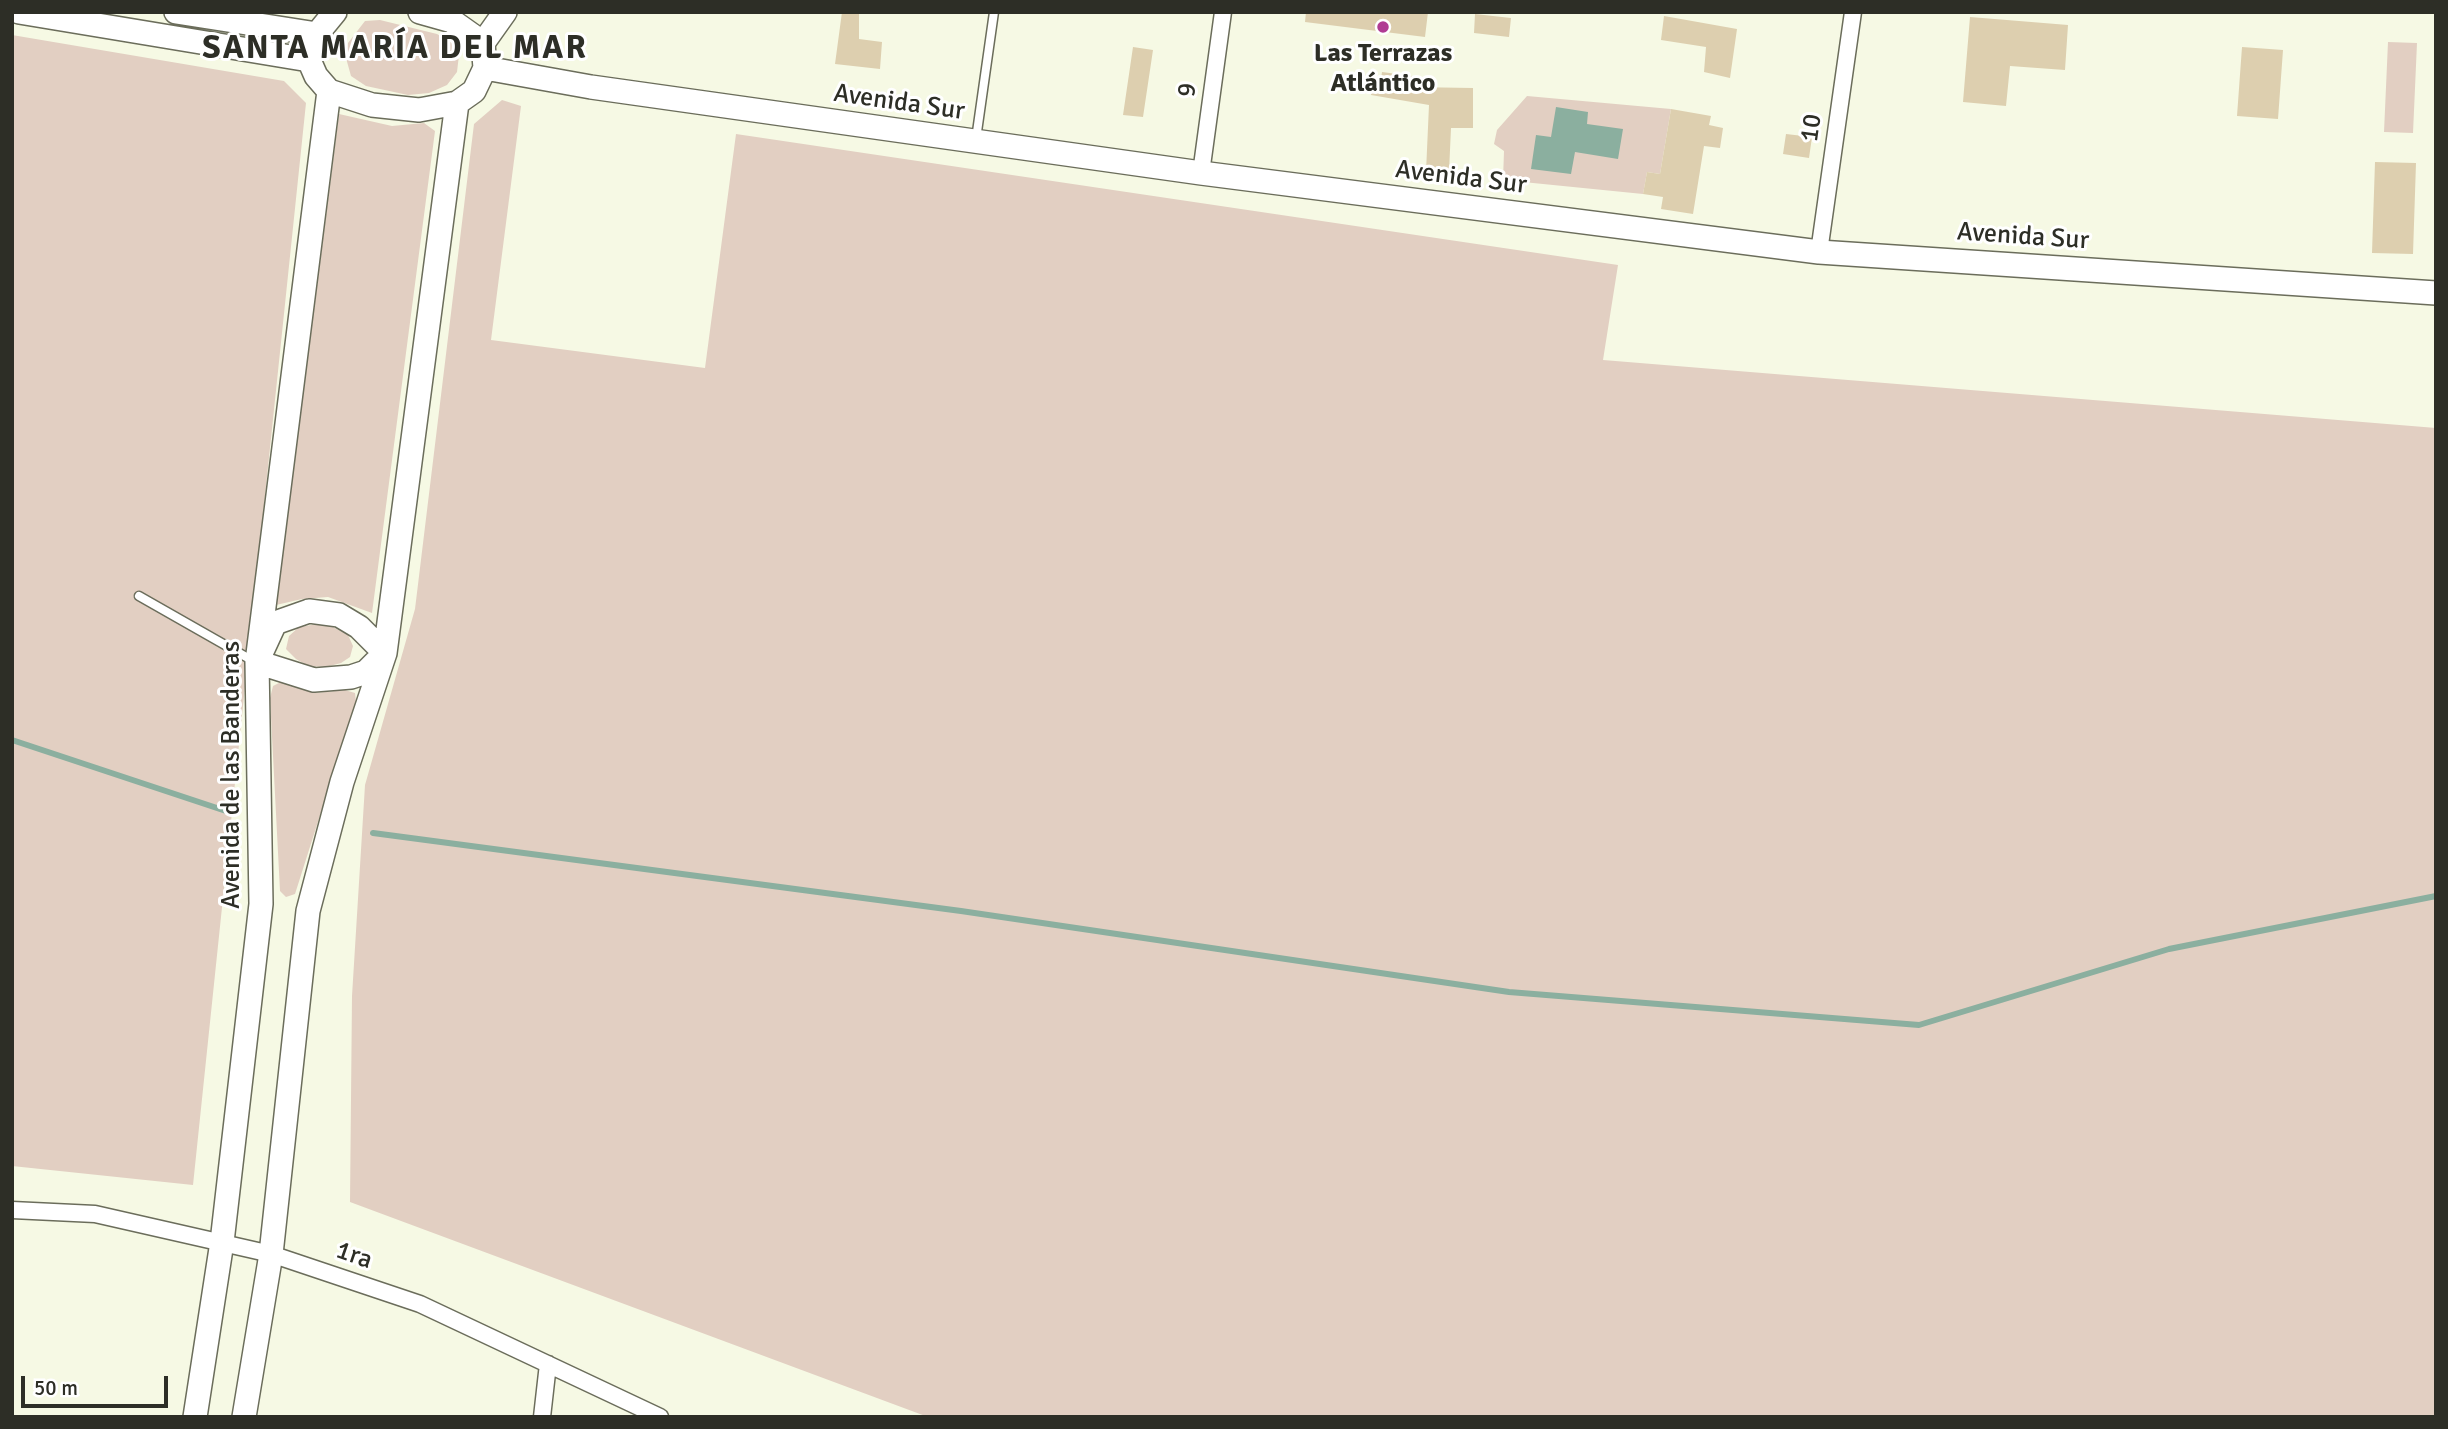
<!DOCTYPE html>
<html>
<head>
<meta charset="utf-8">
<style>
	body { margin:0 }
	#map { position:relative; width:2448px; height:1429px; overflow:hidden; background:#f6f9e4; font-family:Signika,sans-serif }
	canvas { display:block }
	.frame { position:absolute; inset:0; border:14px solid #2d2e26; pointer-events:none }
	.scale { position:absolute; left:21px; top:1376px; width:147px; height:32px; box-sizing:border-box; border:4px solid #2d2e26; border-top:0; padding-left:9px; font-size:21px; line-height:24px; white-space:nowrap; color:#2d2e26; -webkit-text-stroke:5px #fff; paint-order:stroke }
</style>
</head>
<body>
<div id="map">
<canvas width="2448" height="1429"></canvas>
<div class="frame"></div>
<div class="scale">50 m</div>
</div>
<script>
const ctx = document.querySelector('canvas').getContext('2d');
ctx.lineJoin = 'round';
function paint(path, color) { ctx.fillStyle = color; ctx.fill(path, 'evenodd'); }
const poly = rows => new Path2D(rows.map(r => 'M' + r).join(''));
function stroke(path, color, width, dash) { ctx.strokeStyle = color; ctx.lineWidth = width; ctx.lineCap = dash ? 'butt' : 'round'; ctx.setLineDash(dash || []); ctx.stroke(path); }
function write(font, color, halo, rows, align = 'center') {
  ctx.font = font + ' Signika,sans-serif'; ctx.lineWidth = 6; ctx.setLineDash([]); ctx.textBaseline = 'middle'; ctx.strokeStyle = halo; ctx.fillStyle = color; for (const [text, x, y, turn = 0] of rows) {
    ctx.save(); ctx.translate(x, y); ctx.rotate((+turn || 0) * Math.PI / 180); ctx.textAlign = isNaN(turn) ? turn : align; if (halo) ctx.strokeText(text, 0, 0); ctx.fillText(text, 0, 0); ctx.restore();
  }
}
const green = poly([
	[380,20,437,34,455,45,459,55,457,72,447,85,429,93,408,95,366,86,351,76,346,58,348,43,365,21],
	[12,35,284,81,306,103,193,1185,12,1166],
	[2388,42,2417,43,2413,133,2384,132],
	[1527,96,1671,109,1660,174,1647,172,1643,194,1503,180,1504,151,1494,144,1497,130],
	[502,100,521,106,491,340,705,368,736,134,1618,265,1603,360,2436,428,2436,1417,928,1417,350,1202,352,996,365,785,415,609,474,124],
	[339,114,392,126,424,123,435,131,372,613,328,597,302,599,276,605],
	[317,624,331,626,348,635,353,646,350,657,341,663,326,667,308,666,296,659,286,649,289,636,299,627],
	[281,682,316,693,345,690,355,693,356,702,295,894,286,897,280,891,270,698,273,686]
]);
const water = poly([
	[1556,107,1588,112,1587,124,1623,129,1618,159,1575,152,1571,174,1531,169,1536,135,1551,137]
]);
const stream = poly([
	[12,740,232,813],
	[373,833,961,911,1509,992,1919,1025,2169,949,2436,896]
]);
const building = poly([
	[842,12,859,12,859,39,882,42,880,69,835,64],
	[1306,12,1428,12,1425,37,1305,22],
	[1475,14,1511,18,1509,37,1474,33],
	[1664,16,1737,29,1730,78,1704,72,1706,47,1661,40],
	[1970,17,2068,25,2065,70,2010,66,2006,106,1963,102],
	[1133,47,1153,50,1143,117,1123,115],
	[2242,47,2283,50,2278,119,2237,116],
	[1382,72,1412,76,1411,87,1473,88,1473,128,1451,128,1449,172,1426,172,1429,105,1371,95,1372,86,1380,86],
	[1671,109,1711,116,1709,125,1723,128,1720,148,1704,146,1693,214,1661,209,1663,197,1643,194,1647,172,1660,174],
	[1786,134,1812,137,1809,158,1783,154],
	[2375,162,2416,163,2413,254,2372,253]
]);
const lane = poly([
	[976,139,994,12],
	[139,596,255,662]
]);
const street = poly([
	[1201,173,1223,12],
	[1819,252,1853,12],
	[12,1210,95,1214,271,1254,420,1304,660,1417],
	[542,1417,548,1364]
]);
const secondary = poly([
	[19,12,309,60],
	[176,12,317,34],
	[335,12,317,34,309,60,316,76,329,91,372,105,419,110,457,103,474,91,485,68,483,43,452,21,420,12],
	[483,43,505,12],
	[485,68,591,87,1201,173,1819,252,2436,293],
	[309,611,339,615,359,627,385,653,366,672,351,677,314,680,257,662,275,623,309,611],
	[195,1417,222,1242,261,904,257,662,329,91],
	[244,1417,271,1254,308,911,342,782,385,653,457,103]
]);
const markers = [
	[1383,27,7,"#b03b93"]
];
const poiNames = [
	["Las Terrazas",1383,54],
	["Atlántico",1383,84]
];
const streetNames = [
	["9",1188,90,-82],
	["Avenida Sur",899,103,8],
	["10",1812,128,-82],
	["Avenida Sur",1461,178,7],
	["Avenida Sur",2023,237,4],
	["Avenida de las Banderas",232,775,-90],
	["1ra",354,1256,19]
];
const districtNames = [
	["SANTA MARÍA DEL MAR",395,49]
];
paint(green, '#e2cfc2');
paint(water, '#8baf9f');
stroke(stream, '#8baf9f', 6);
paint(building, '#ddcfaf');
stroke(lane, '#6b6d5b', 11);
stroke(street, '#6b6d5b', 19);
stroke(secondary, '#6b6d5b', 26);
stroke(lane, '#fff', 8);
stroke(street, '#fff', 16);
stroke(secondary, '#fff', 23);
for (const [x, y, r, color] of markers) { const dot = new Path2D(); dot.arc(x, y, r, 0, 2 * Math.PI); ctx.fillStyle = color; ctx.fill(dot); stroke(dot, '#fff', 2.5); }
write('bold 26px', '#2d2e26', '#fff', poiNames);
write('26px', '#2d2e26', '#fff', streetNames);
ctx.letterSpacing = '2px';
write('bold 33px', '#2d2e26', '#fff', districtNames);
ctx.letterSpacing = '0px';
</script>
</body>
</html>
